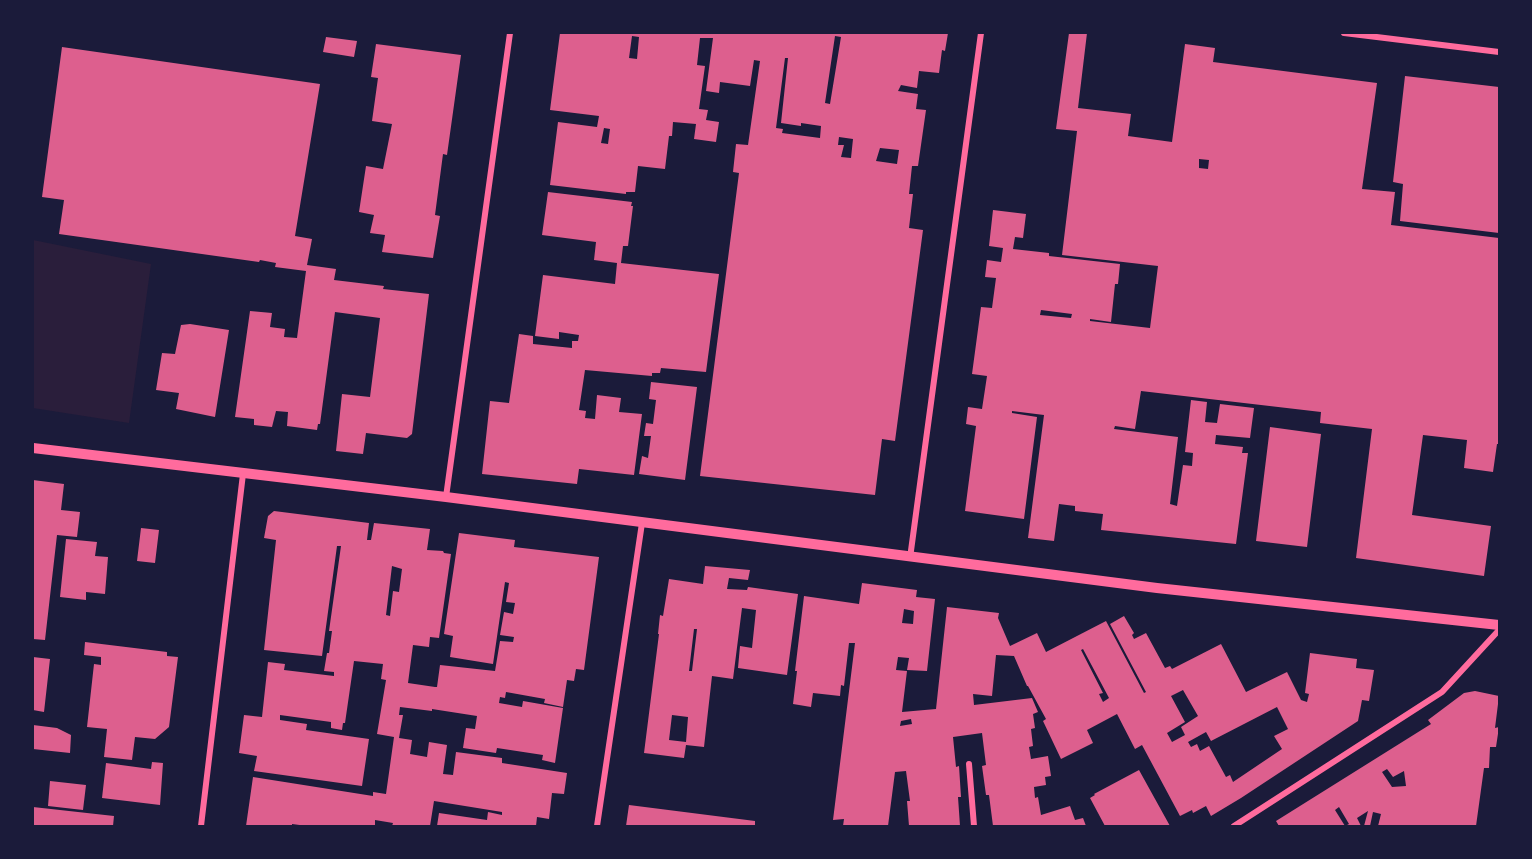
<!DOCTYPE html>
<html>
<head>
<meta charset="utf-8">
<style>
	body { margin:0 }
	#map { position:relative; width:1532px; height:859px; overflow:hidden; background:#1b1b3a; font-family:"DM Sans",sans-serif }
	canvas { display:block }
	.frame { position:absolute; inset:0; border:34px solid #1b1b3a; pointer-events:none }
</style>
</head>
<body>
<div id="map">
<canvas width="1532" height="859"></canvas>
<div class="frame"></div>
</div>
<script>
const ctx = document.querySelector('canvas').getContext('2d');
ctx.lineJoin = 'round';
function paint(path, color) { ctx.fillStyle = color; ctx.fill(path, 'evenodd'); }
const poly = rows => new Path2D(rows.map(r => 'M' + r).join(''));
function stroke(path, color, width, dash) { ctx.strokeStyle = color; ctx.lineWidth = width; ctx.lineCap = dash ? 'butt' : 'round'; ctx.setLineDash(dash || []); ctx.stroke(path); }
const green = poly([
	[33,240,151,264,129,423,33,408]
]);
const building = poly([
	[560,33,948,33,945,51,942,50,939,73,919,71,917,88,901,85,898,91,918,94,916,109,926,110,918,166,912,166,909,194,913,194,909,228,923,230,895,441,882,439,875,495,700,476,739,173,733,172,736,144,748,145,760,61,754,60,750,86,720,82,719,93,706,91,713,38,700,38,697,65,705,66,699,109,708,110,706,120,719,122,716,142,694,139,696,124,673,122,672,136,669,136,665,169,638,166,635,192,626,192,626,194,550,185,558,122,597,127,599,116,550,110],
	[632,36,639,37,637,59,629,58],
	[835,36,841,37,830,104,825,103],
	[785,58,788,58,781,123,801,126,801,123,821,126,820,138,782,133,783,129,776,128],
	[604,128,610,129,608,144,601,143],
	[839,137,853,139,851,158,841,157,844,145,838,145],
	[880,148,899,150,897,164,876,161],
	[1069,33,1087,33,1078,108,1131,114,1128,136,1172,142,1185,44,1215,48,1213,62,1377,83,1362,189,1395,192,1391,225,1499,238,1499,444,1497,444,1493,472,1464,468,1467,440,1423,435,1412,515,1491,526,1484,576,1356,558,1372,429,1320,423,1321,412,1141,391,1135,429,1115,426,1114,429,1178,437,1170,504,1177,506,1183,465,1192,466,1193,453,1185,452,1191,400,1207,402,1205,422,1217,423,1220,404,1254,408,1250,438,1216,435,1215,444,1243,447,1242,453,1248,453,1236,544,1101,530,1103,514,1075,511,1075,506,1059,504,1054,541,1028,538,1044,415,1012,411,1012,413,1037,417,1024,519,965,511,976,426,966,424,968,407,982,409,987,376,972,374,981,307,992,308,996,278,985,277,987,260,1001,262,1003,248,989,246,993,210,1026,214,1023,238,1015,237,1013,249,1049,253,1049,256,1120,264,1118,284,1115,284,1111,322,1090,319,1090,321,1150,328,1158,266,1062,255,1077,131,1056,129],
	[1199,159,1209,160,1208,169,1199,168],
	[1041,310,1072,314,1071,318,1040,315],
	[326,37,357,41,354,57,323,52],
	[376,44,461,55,447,155,443,154,435,215,440,216,433,258,382,252,385,235,370,233,374,215,359,212,366,166,383,169,392,124,372,121,378,78,371,77],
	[62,47,320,84,295,236,312,239,307,265,336,269,334,280,384,286,383,289,429,294,412,434,407,438,366,433,363,454,336,451,342,394,370,397,380,318,335,312,320,424,318,424,317,430,287,426,288,412,276,411,272,427,254,425,254,419,235,417,250,311,272,313,270,327,285,329,284,337,297,338,306,271,275,267,276,263,260,260,259,262,59,234,64,200,42,197],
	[1405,76,1499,87,1499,233,1400,221,1403,184,1393,182],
	[548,192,632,202,631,206,633,206,628,246,623,246,621,263,719,274,706,372,661,368,660,373,652,373,652,376,585,370,579,410,586,411,585,418,595,419,597,395,621,398,619,412,642,414,634,475,579,469,577,484,482,474,490,401,509,403,519,334,533,336,533,344,572,348,572,341,578,341,579,335,559,332,559,339,535,336,543,275,615,284,617,263,594,260,596,242,542,235],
	[190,324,229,330,215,417,176,409,179,393,156,390,162,353,175,354,181,325],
	[651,382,697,387,685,480,639,474,642,456,648,458,651,436,644,436,646,423,653,424,656,400,649,399],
	[1270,427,1321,434,1307,547,1256,541],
	[33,480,64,484,61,510,80,512,77,537,57,535,45,640,33,639],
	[274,511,369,523,367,540,371,540,374,523,430,529,427,550,443,551,444,553,451,554,439,638,430,637,429,647,413,645,408,683,435,687,437,687,440,665,495,671,500,641,513,642,514,637,500,635,504,612,513,614,515,603,506,602,509,583,505,582,493,664,450,657,453,636,444,634,459,533,515,540,514,547,599,557,584,670,576,669,574,681,567,680,563,707,544,703,545,699,506,692,505,698,500,697,499,703,522,707,523,701,563,708,555,763,542,760,543,755,497,748,496,753,463,748,466,728,475,729,477,716,432,709,432,711,400,707,399,715,403,715,399,738,412,740,410,754,427,757,429,742,447,745,443,774,453,775,456,752,502,758,502,763,567,773,564,794,552,793,549,819,537,817,536,826,437,826,439,813,487,820,488,812,502,815,502,812,434,801,430,826,392,826,393,823,375,820,375,826,307,826,292,824,292,826,246,826,253,777,373,796,373,792,386,794,394,737,377,734,386,680,381,679,383,664,354,661,345,723,343,723,342,730,331,728,331,722,280,715,280,720,307,724,306,730,369,739,362,786,254,771,257,756,239,753,244,715,262,717,268,662,285,664,284,670,334,676,334,672,324,671,327,653,329,653,332,631,329,631,341,546,337,546,322,656,264,650,276,540,264,538,268,516],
	[392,566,402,569,399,592,393,591,390,616,386,615],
	[141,528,159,530,155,563,137,561],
	[66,539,97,542,95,556,108,557,105,594,86,592,86,600,60,597],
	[705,566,750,570,748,580,729,578,727,589,747,590,748,587,798,594,787,675,738,668,740,646,752,648,756,610,742,608,733,679,712,676,704,747,686,745,684,758,644,753,659,634,658,634,660,615,663,616,669,579,703,584],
	[694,629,697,629,692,671,689,671],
	[672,715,688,717,686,742,669,740],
	[862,583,917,590,916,597,935,599,927,671,907,670,909,658,898,657,896,670,907,671,902,712,936,709,947,607,999,613,998,618,1010,646,1037,633,1046,652,1106,621,1144,693,1146,692,1110,624,1124,616,1134,633,1132,635,1134,639,1146,633,1165,668,1170,666,1172,669,1221,644,1246,692,1287,672,1301,700,1307,702,1309,694,1305,693,1310,653,1357,659,1356,668,1374,670,1369,701,1362,700,1358,721,1241,798,1211,816,1206,806,1193,813,1192,810,1180,816,1142,745,1135,749,1117,714,1087,730,1093,743,1061,759,1043,721,1046,719,1028,686,1027,686,1014,656,996,655,992,696,973,694,974,705,1032,698,1038,712,1033,714,1035,728,1031,729,1033,746,1029,747,1031,759,1048,756,1051,776,1045,777,1046,785,1034,787,1035,798,1038,797,1041,815,1070,806,1075,820,1083,818,1086,826,993,826,989,795,986,795,982,766,986,765,982,733,953,737,956,767,959,766,961,797,958,797,960,826,909,826,907,801,910,801,906,771,895,772,888,826,843,826,844,819,833,820,855,643,849,643,844,686,841,685,840,696,813,693,811,707,793,704,797,671,795,671,804,596,859,604],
	[904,609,914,611,913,624,902,623],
	[1083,649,1109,698,1103,702,1099,694,1103,693,1081,650],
	[1183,690,1198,716,1181,727,1185,735,1172,742,1167,733,1185,722,1171,696],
	[1277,707,1288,729,1274,736,1282,749,1233,782,1230,775,1226,777,1209,746,1200,751,1197,744,1191,747,1188,742,1206,732,1211,741],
	[911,719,912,724,900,726,901,721],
	[85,642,167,652,167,656,178,657,169,727,155,739,135,737,132,760,104,757,107,729,87,727,94,664,101,665,101,657,84,655],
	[33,657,50,659,44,712,33,710],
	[1475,691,1499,696,1495,728,1499,727,1496,747,1490,747,1489,768,1484,768,1476,826,1378,826,1381,814,1373,812,1370,826,1364,826,1368,811,1357,818,1361,826,1345,826,1349,824,1339,807,1335,810,1345,826,1279,826,1276,821,1431,724,1428,720,1464,693],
	[1387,769,1393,777,1404,771,1406,786,1392,787,1382,772],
	[33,725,57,728,71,735,70,753,33,749],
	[152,762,163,763,160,805,102,798,106,763,151,769],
	[1139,770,1170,826,1105,826,1090,798,1095,795,1094,794],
	[50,781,86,785,83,810,48,806],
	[629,805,755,821,755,826,626,826],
	[33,807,114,816,113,826,33,826]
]);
const minor = poly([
	[1344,33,1499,52],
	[446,497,510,33],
	[910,558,981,33],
	[969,764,974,826],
	[201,826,243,474],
	[597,826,642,523],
	[1234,826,1442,692,1499,630]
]);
const tertiary = poly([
	[33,448,446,497,1157,588,1499,625]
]);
paint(green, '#2a1e3b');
paint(building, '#dd5f8e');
stroke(minor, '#ff6b9d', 6);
stroke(tertiary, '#ff6b9d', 10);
</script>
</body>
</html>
